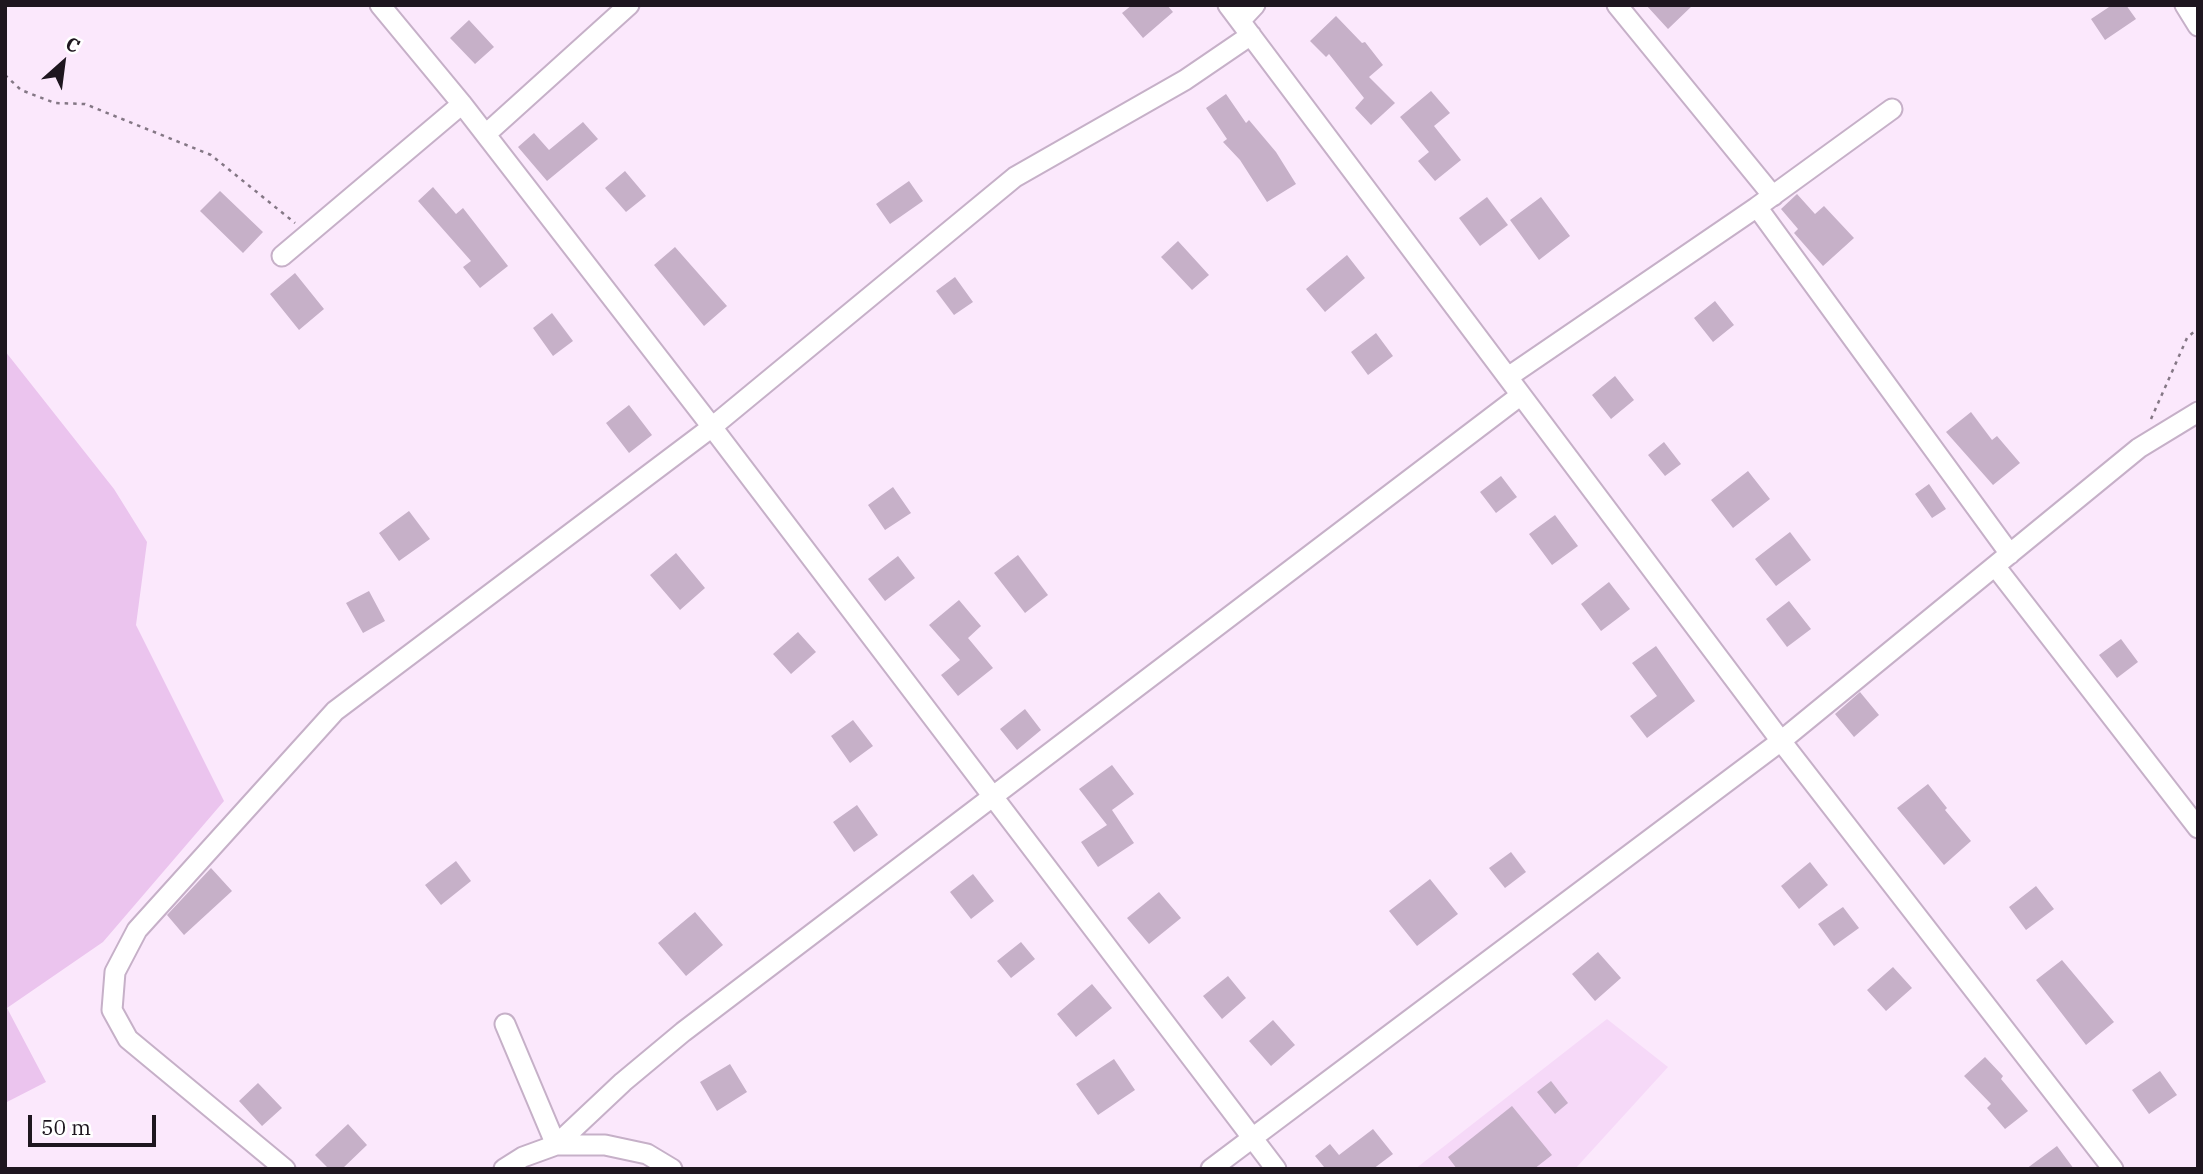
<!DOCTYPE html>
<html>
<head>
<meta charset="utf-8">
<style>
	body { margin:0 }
	#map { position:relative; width:2203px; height:1174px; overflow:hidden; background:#fbe8fc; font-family:"IBM Plex Serif",serif }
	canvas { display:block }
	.frame { position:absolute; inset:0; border:7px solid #1e161f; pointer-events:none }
	.north { position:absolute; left:28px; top:28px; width:70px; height:70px; -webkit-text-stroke:5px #fff; paint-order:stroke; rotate:28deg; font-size:19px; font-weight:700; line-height:28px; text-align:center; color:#1e161f }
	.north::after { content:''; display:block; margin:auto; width:24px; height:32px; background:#1e161f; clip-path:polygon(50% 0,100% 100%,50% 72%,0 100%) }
	.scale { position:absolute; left:28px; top:1115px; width:128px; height:32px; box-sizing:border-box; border:4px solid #1e161f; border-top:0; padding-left:9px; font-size:21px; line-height:24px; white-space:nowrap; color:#1e161f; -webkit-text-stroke:5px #fff; paint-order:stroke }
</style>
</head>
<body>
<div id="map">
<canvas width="2203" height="1174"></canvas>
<div class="frame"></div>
<div class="north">С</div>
<div class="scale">50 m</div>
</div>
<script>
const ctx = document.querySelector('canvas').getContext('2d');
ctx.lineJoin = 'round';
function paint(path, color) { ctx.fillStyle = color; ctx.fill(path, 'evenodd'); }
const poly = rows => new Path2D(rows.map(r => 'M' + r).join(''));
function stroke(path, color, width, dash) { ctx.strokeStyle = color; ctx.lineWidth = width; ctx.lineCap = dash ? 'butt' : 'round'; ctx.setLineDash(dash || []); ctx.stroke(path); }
const built = poly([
	[1607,1019,1668,1067,1575,1169,1415,1169]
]);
const green = poly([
	[5,351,114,489,147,542,136,625,224,801,103,942,7,1008,46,1082,5,1103]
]);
const building = poly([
	[1132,5,1167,5,1173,12,1143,38,1122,13],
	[1646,5,1693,5,1668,29],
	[2112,5,2126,5,2136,19,2105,40,2091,19],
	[1336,16,1362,43,1365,42,1383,65,1369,77,1395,103,1371,125,1355,108,1364,98,1329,54,1326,57,1310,41],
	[469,20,494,47,475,64,450,38],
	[1431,91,1450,113,1434,126,1461,160,1435,181,1418,161,1429,152,1400,117],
	[1226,94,1246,123,1249,120,1276,152,1296,184,1267,202,1240,160,1223,142,1227,139,1206,108],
	[583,122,598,139,547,181,518,147,534,133,549,150],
	[625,171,646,196,626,212,605,188],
	[909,181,923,201,890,224,876,204],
	[433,187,456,214,463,208,508,266,480,288,463,267,471,261,418,201],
	[220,191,263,232,243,253,200,211],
	[1797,194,1815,214,1824,206,1854,238,1823,266,1794,233,1798,229,1781,209],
	[1487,197,1508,225,1480,246,1459,218],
	[1541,197,1570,236,1539,260,1510,220],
	[1178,241,1209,275,1192,290,1161,257],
	[675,247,727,306,704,326,654,265],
	[1347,255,1365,278,1325,312,1306,289],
	[295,273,324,309,299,330,270,294],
	[955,277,973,302,954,315,936,291],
	[1715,301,1734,325,1713,342,1694,318],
	[552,313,573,341,553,356,533,328],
	[1376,333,1393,356,1368,375,1351,352],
	[1615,376,1634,400,1611,419,1592,395],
	[629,405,652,435,629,453,606,423],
	[1971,412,1992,440,1997,436,2020,463,1993,485,1946,432],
	[1664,442,1681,464,1665,476,1648,455],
	[1748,471,1770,499,1733,528,1711,500],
	[1501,476,1517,497,1496,513,1480,492],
	[1929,484,1946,509,1932,518,1915,494],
	[893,487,911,513,885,530,868,505],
	[409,511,430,539,399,561,379,533],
	[1555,515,1578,546,1552,565,1529,534],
	[1790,532,1811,560,1776,586,1755,559],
	[676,553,705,588,680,610,650,575],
	[1018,555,1048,595,1025,613,994,573],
	[898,556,915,578,885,601,868,579],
	[1609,582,1630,609,1601,631,1581,604],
	[369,591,385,621,363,633,346,603],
	[959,600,981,626,968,638,993,668,958,696,941,675,960,660,929,625],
	[1789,601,1811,629,1787,647,1766,619],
	[798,632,816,652,791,674,773,654],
	[2121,639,2138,662,2117,678,2099,655],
	[1656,646,1695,701,1647,738,1630,716,1657,696,1632,663],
	[1860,692,1879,715,1854,737,1835,714],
	[1025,709,1041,730,1017,750,1000,729],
	[853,720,873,746,850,763,831,736],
	[1112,765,1134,794,1112,810,1134,843,1098,867,1081,842,1107,825,1079,789],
	[1928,784,1947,808,1945,810,1971,841,1944,865,1897,808],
	[857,805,878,835,854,852,833,822],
	[1511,852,1526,872,1505,888,1489,868],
	[456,861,471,881,441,905,425,885],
	[1810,862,1828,885,1799,909,1781,886],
	[211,868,232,891,184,935,167,915],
	[973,874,994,901,971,919,950,892],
	[1430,879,1458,914,1417,946,1389,911],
	[2036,886,2054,909,2026,930,2009,907],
	[1159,892,1181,918,1149,944,1127,918],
	[1843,907,1859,928,1834,946,1818,924],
	[695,912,723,945,686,976,658,943],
	[1021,942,1035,959,1011,978,997,961],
	[1598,952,1621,978,1595,1001,1572,974],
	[2062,960,2114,1022,2086,1045,2036,980],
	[1893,967,1912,988,1886,1011,1867,990],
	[1228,976,1246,998,1222,1019,1203,996],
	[1092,984,1112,1008,1076,1037,1057,1014],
	[1273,1020,1295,1045,1271,1066,1249,1041],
	[1985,1057,2003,1076,2001,1079,2028,1111,2005,1129,1987,1108,1991,1104,1964,1076],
	[1114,1059,1135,1090,1098,1115,1076,1084],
	[730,1064,747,1092,717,1111,700,1082],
	[2160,1071,2177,1095,2149,1114,2132,1090],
	[1551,1081,1568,1103,1555,1114,1537,1092],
	[258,1083,282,1108,262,1126,239,1101],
	[1512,1106,1552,1155,1534,1169,1457,1169,1448,1157],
	[348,1124,367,1145,342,1169,329,1169,315,1155],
	[1373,1129,1393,1154,1373,1169,1322,1169,1324,1167,1315,1156,1330,1144,1339,1155],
	[2057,1146,2074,1169,2026,1169]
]);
const path = poly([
	[5,75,21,90,55,103,85,104,211,155,295,223],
	[2151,419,2187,338,2198,328]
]);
const minor = poly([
	[380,5,462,104,712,427,1276,1169],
	[1228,5,1781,741,2113,1169],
	[1617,5,1773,196],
	[2185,5,2198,26],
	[1240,21,1255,5],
	[486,134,629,5],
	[1757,207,2010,554],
	[282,256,462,104],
	[1508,377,1757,207,1892,109],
	[1995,566,2198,828],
	[505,1024,556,1145,623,1082,683,1032,1521,395],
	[285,1169,128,1039,112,1010,115,972,137,930,335,711,712,427,1015,177,1185,80,1251,35],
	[504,1169,523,1157,556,1145,605,1145,647,1154,672,1169],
	[1211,1169,1781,741,2139,448,2198,412]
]);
paint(built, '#f6d9f8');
paint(green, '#ebc4ee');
paint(building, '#c6b0c8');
stroke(minor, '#c6b0c8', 23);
stroke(path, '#847785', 2.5, [3.5, 5]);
stroke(minor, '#fff', 19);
</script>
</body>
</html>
